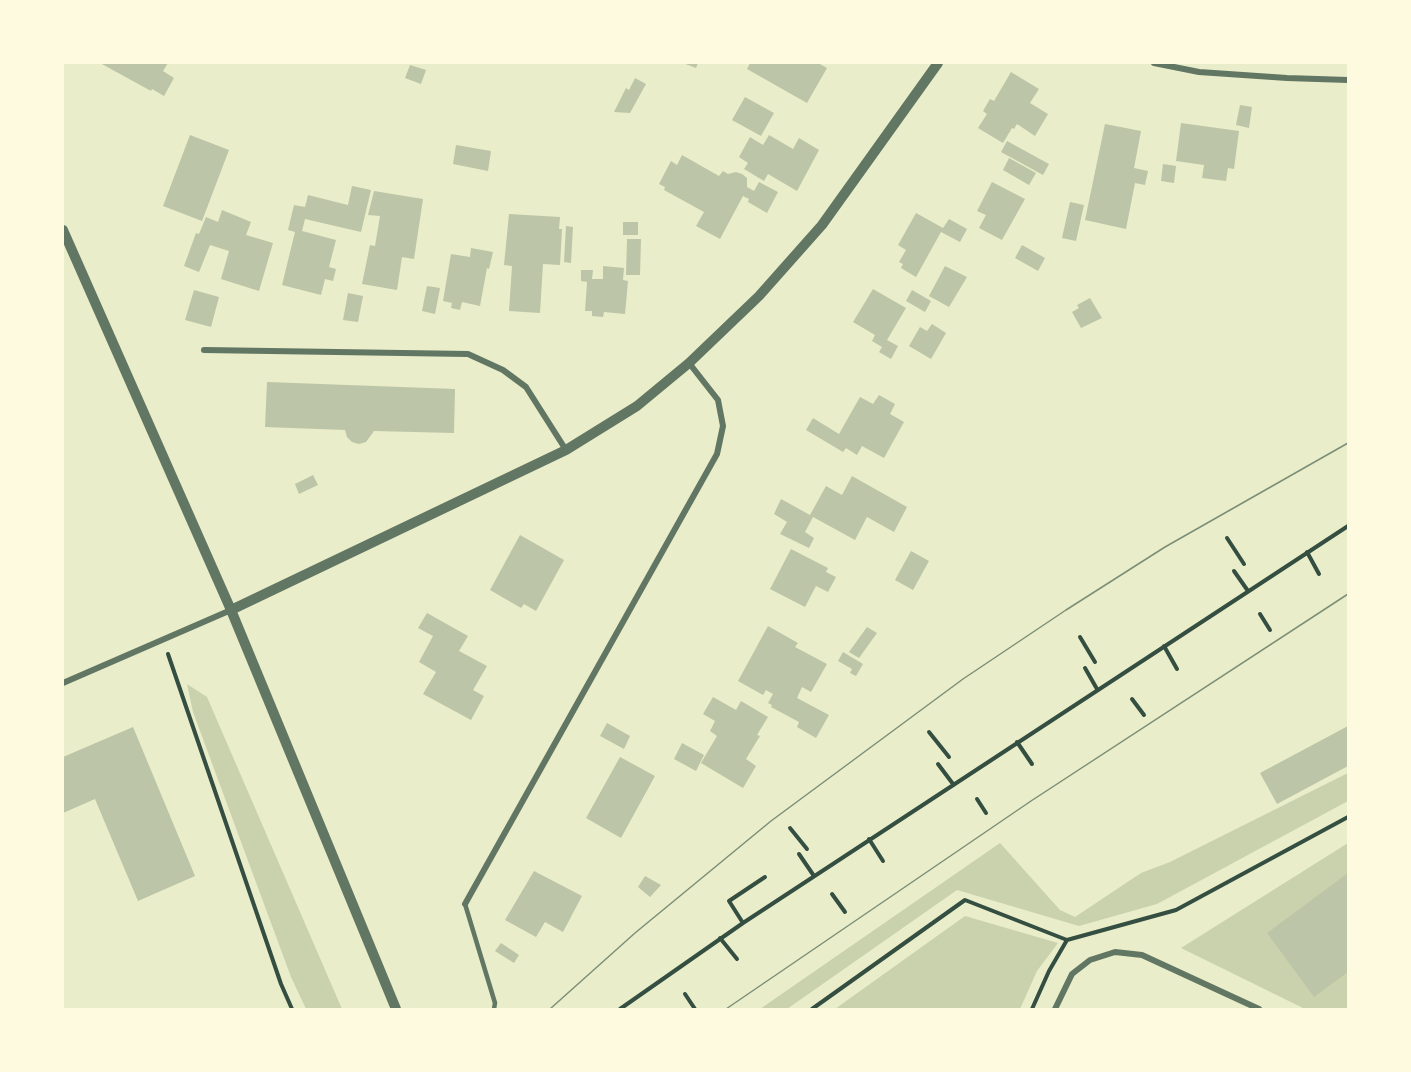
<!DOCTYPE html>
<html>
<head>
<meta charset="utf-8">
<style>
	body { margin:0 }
	#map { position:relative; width:1411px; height:1072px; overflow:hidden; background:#e9edc9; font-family:Montserrat,sans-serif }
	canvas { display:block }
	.frame { position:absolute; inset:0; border:64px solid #fefae0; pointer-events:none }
</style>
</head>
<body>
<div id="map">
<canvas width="1411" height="1072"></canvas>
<div class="frame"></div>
</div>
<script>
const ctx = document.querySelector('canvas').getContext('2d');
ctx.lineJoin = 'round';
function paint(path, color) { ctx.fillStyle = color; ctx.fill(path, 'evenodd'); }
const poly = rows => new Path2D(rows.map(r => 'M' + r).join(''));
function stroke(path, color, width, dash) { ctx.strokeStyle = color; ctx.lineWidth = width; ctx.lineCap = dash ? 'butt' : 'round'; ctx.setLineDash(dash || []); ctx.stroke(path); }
const green = poly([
	[187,684,207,697,342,1009,306,1009,291,977,193,712],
	[1348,773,1348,801,1157,904,1079,926,957,890,787,1009,760,1009,1000,843,1060,910,1075,917,1141,873,1170,862],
	[1348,843,1348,1009,1305,1009,1181,948],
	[965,916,1058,943,1037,971,1020,1009,835,1009]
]);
const building = poly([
	[100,63,168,63,163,71,174,78,164,96,152,89,151,91],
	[683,63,698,63,696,68],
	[750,63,818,63,827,68,807,103,747,69],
	[410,65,426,70,421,84,405,78],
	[1011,72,1039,89,1030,103,1048,114,1035,136,1017,124,1014,129,1012,128,1003,143,978,128,987,114,983,111,990,99,994,101],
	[635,78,646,84,630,113,614,112,626,88,629,90],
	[745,97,774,113,761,136,732,120],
	[1240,105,1252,107,1249,128,1236,125],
	[1181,123,1239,131,1234,169,1228,168,1226,181,1202,178,1204,165,1176,161],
	[1105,124,1141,131,1134,168,1148,171,1145,185,1135,183,1126,229,1085,220],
	[190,135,229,150,202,221,163,206],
	[769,135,793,149,799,138,819,150,797,191,768,174,764,181,744,169,748,163,739,157,750,137,763,145],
	[1007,141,1049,164,1043,175,1001,152],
	[456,145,491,151,488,171,453,164],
	[682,155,719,176,723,171,728,174,736,172,742,174,747,178,747,187,754,191,759,182,778,192,767,213,748,202,749,199,743,196,720,239,696,226,704,212,664,190,665,187,659,184,671,161,677,165],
	[1009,158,1036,173,1029,185,1003,170],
	[1163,164,1176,166,1174,183,1161,181],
	[992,182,1025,199,1002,240,979,228,986,215,977,211],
	[352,186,371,190,361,232,305,219,302,231,336,240,329,267,336,269,333,281,325,279,321,295,282,285,295,232,288,230,294,205,305,207,308,195,348,205],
	[374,191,423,199,414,259,402,257,397,290,362,284,370,245,375,246,380,216,368,215],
	[1070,202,1084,205,1076,241,1062,238],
	[222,210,251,222,246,235,273,243,259,291,221,279,229,251,210,245,199,272,184,266,196,233,199,234,206,217,218,222],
	[916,213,943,228,949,219,967,229,960,242,941,232,916,277,901,268,903,264,899,262,906,250,898,245],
	[509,214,560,217,559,229,562,229,560,265,543,264,540,313,509,311,512,266,504,265],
	[623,222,638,222,638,235,623,235],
	[566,226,573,227,571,263,564,262],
	[627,239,641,239,640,275,626,275],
	[1022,245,1045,258,1038,271,1015,258],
	[471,248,493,252,489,269,487,268,480,306,462,302,460,310,451,308,452,303,443,301,451,254,470,257],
	[603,266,624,268,623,280,628,281,625,314,604,312,603,317,592,316,592,311,585,311,587,282,581,281,581,270,593,270,592,279,603,279],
	[945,266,967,277,949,307,929,296],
	[427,286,440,288,435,314,422,311],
	[873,289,906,308,887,340,898,346,891,359,879,352,882,347,872,341,875,335,853,322],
	[194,290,219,297,211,327,185,320],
	[912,290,931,301,925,312,906,301],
	[348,293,363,296,358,322,343,320],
	[1090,298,1102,318,1081,328,1072,312,1079,308,1077,305],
	[932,324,946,333,931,359,909,346,920,327,927,331],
	[267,382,455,389,454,433,374,431,366,442,359,444,352,442,347,437,345,430,265,427],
	[879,395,895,404,890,414,904,422,884,458,862,446,857,455,846,448,843,452,806,430,813,418,839,434,860,397,873,404],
	[313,475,318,485,299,494,295,484],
	[852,476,907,507,894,532,867,517,855,540,813,517,805,532,814,538,809,548,780,534,787,522,774,514,781,499,810,515,826,486,842,495],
	[520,535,564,560,536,611,524,604,521,608,490,590],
	[791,549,828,568,826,572,836,577,828,592,816,586,805,607,770,589],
	[911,551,929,561,913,590,895,580],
	[427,613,468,636,459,651,487,666,473,690,484,696,471,720,423,694,436,672,419,662,433,636,418,628],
	[768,626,798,643,795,647,827,664,811,692,802,687,797,698,829,715,816,738,797,727,799,722,771,707,772,705,768,703,773,694,766,690,763,695,738,681],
	[867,627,877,633,859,658,849,652],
	[843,652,863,664,856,676,850,673,852,669,838,661],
	[713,697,736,710,741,701,768,717,757,735,760,736,746,759,756,766,743,788,701,763,717,736,710,731,715,721,703,714],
	[607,723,630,736,624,749,600,736],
	[1348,726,1348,766,1277,804,1260,773],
	[133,727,195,876,138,901,95,799,63,813,63,757],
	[682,743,704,755,696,771,674,759],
	[620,757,655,776,621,838,586,818],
	[534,871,582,896,563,932,545,922,536,937,505,920],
	[1348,873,1348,972,1314,997,1267,933],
	[645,876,661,885,650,897,638,887],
	[501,943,519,955,514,963,495,951]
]);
const path = poly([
	[1227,538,1244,564],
	[1307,552,1319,574],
	[1234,571,1248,591],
	[1260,614,1270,630],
	[1080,637,1095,662],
	[1164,646,1177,669],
	[168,654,281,984,292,1009],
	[1085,668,1097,689],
	[1132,699,1144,715],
	[929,732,949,757],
	[1017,742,1032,764],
	[938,764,953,784],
	[977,799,986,813],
	[790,828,807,849],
	[869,839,883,861],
	[799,854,814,876],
	[832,894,845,912],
	[743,923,729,901,765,877],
	[720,938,737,959],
	[685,994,695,1009],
	[620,1009,743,923,1348,526],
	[812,1009,965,900,1067,940,1176,910,1348,817],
	[1032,1009,1049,971,1067,940]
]);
const service = poly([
	[465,904,495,1003,494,1009]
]);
const minor = poly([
	[1154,63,1199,72,1287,78,1348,80],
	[204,350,468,354,503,370,526,387,566,450],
	[63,683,231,610],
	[465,904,717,454,723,426,718,400,689,363],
	[1055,1009,1072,974,1090,960,1115,952,1142,955,1259,1009]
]);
const tertiary = poly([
	[63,230,231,610,396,1009],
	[231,610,566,450,637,406,689,363,759,296,822,225,938,63]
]);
const tram = poly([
	[550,1009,635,933,771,821,963,679,1066,610,1165,547,1348,443],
	[726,1009,1031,801,1348,594]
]);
paint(green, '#cad2ad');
paint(building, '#bcc5a7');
stroke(path, '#344e41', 4);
stroke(service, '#617663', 4.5);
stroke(minor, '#617663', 6);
stroke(tertiary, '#617663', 10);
stroke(tram, '#7c8e77', 1.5);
</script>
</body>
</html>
